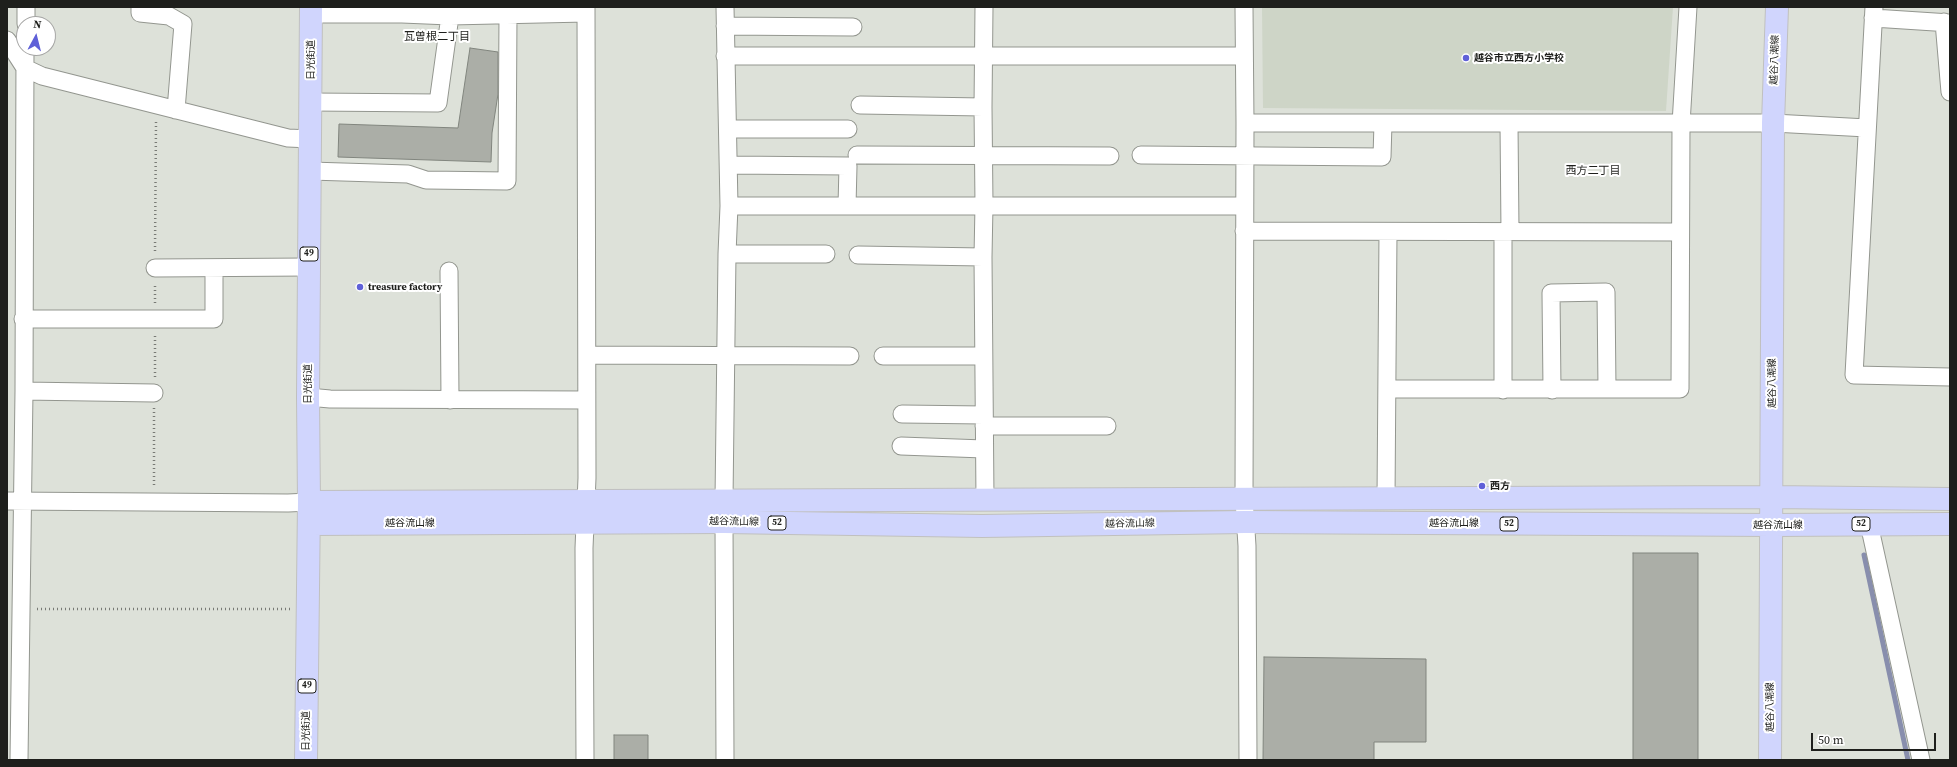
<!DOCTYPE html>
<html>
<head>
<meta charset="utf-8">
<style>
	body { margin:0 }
	#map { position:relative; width:1957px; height:767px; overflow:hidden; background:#dde1d9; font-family:"Source Serif 4",serif }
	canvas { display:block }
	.frame { position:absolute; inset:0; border:8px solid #1e1f1c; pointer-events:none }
	.north { position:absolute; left:16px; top:16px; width:40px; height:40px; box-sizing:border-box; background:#fff; border:1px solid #a5a5a4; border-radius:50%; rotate:7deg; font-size:11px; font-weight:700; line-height:16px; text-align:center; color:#1e1f1c }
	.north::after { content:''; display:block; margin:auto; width:14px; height:18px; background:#5f60d8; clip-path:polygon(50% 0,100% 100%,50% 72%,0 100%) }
	.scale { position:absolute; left:1811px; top:733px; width:125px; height:18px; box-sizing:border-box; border:2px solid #1e1f1c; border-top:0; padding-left:5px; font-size:12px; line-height:14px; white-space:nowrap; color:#1e1f1c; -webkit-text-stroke:3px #fff; paint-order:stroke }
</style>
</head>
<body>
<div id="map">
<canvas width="1957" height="767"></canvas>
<div class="frame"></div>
<div class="north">N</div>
<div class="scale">50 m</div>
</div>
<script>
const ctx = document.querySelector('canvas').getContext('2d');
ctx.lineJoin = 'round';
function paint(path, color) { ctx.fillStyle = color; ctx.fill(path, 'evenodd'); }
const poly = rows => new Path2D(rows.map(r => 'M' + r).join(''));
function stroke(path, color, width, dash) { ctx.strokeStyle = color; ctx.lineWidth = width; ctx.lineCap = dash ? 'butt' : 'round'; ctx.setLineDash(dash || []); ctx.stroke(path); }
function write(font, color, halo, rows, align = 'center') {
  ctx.font = font + ' "Source Serif 4","Noto Sans JP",serif'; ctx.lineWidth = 4; ctx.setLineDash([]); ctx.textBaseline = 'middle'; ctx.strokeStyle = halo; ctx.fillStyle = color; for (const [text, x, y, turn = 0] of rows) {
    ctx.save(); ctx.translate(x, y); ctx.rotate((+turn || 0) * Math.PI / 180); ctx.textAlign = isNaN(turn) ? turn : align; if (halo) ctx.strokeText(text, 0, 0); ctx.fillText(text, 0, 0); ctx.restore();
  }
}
const built = poly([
	[1262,7,1673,7,1666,111,1263,108]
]);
const stream = poly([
	[1864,555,1908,760]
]);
const building = poly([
	[470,48,498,52,498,94,492,133,491,162,338,157,339,124,458,128,470,48],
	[1633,553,1698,553,1698,760,1633,760,1633,553],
	[1264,657,1426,659,1426,742,1374,742,1374,760,1263,760,1264,657],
	[614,735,648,735,648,760,614,760,614,735]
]);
const path = poly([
	[155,251,156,122],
	[155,303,155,284],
	[155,377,155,334],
	[154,485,154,408],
	[37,609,290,609]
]);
const minor = poly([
	[140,7,140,13,169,16,183,24,176,110],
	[984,7,983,107,984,205,983,257,985,500],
	[1244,7,1245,123,1244,499,1247,546,1248,760],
	[1874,7,1854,375,1950,377],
	[311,14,402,14,450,16,586,13],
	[1873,18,1950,23],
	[1944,22,1950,92],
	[26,24,26,7],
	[725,26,853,27],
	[7,40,25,68,42,76,288,138,310,139],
	[725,56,1244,56],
	[311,102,438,103,450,16],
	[860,105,983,107],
	[1245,123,1773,123,1867,128],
	[1509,124,1510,232],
	[728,129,848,129],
	[857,155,1110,156],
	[1141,155,1382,157,1383,123],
	[310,171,408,174,426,180,507,181,508,15],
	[729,206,847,206,848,166,729,165],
	[847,206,1244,206],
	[1244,231,1680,232],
	[1503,233,1503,390],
	[727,254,826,254],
	[858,255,983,257],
	[155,268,309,267],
	[449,271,450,400],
	[23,319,214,319,214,268],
	[587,355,850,356],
	[883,356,983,356],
	[1387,389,1680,389,1681,124,1688,7],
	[1552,390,1551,293,1606,292,1607,389],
	[24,391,154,393],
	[308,397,330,399,586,400],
	[902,414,984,415],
	[984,426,1107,426],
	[901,446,984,449],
	[1386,499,1388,232],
	[724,500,727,254,729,206,725,7],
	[7,501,288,503,309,502],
	[724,522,725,760],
	[1869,524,1921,760],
	[19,760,24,391,25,48],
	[585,760,584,548,587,478,586,7]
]);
const major = poly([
	[309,502,1772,497,1950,499],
	[309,524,724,522,982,526,1245,522,1772,525,1950,524],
	[306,760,309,502,308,397,311,7],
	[1770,760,1773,123,1777,7]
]);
const markers = [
	[1466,58,4,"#5f60d8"],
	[360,287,4,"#5f60d8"],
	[1482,486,4,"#5f60d8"]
];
const shields = [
	[309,254,18],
	[777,523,18],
	[1509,524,18],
	[1861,524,18],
	[307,686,18]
];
const shieldNames = [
	["49",309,254],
	["52",777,523],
	["52",1509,524],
	["52",1861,524],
	["49",307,686]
];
const poiNames = [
	["越谷市立西方小学校",1474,58],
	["treasure factory",368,287],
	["西方",1490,486]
];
const streetNames = [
	["日光街道",311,60,-90],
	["越谷八潮線",1775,60,-88],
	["越谷八潮線",1772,383,-90],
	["日光街道",308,384,-90],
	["越谷流山線",734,522,1],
	["越谷流山線",410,523],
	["越谷流山線",1454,523],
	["越谷流山線",1130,524,-1],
	["越谷流山線",1778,525],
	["越谷八潮線",1770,707,-90],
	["日光街道",306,731,-90]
];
const neighbourhoodNames = [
	["瓦曽根二丁目",437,37],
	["西方二丁目",1593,171]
];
paint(built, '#ced5c7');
stroke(stream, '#888ead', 5);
paint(building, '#abaea7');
stroke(building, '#81857e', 1);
stroke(minor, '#93968f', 19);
stroke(major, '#c0c0bf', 24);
stroke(path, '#787a75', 2.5, [1, 3]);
stroke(minor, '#fff', 17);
stroke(major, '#d0d5fd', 22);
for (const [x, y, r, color] of markers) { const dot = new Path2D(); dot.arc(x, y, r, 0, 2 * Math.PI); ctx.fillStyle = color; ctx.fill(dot); stroke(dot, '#fff', 1.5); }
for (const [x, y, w] of shields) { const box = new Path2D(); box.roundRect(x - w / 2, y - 7, w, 14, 3); ctx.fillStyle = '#fff'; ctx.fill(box); stroke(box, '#1e1f1c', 1); }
write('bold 9px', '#1e1f1c', null, shieldNames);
write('bold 10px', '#1e1f1c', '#fff', poiNames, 'left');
write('10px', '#1e1f1c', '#fff', streetNames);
write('11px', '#1e1f1c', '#fff', neighbourhoodNames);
</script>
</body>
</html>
